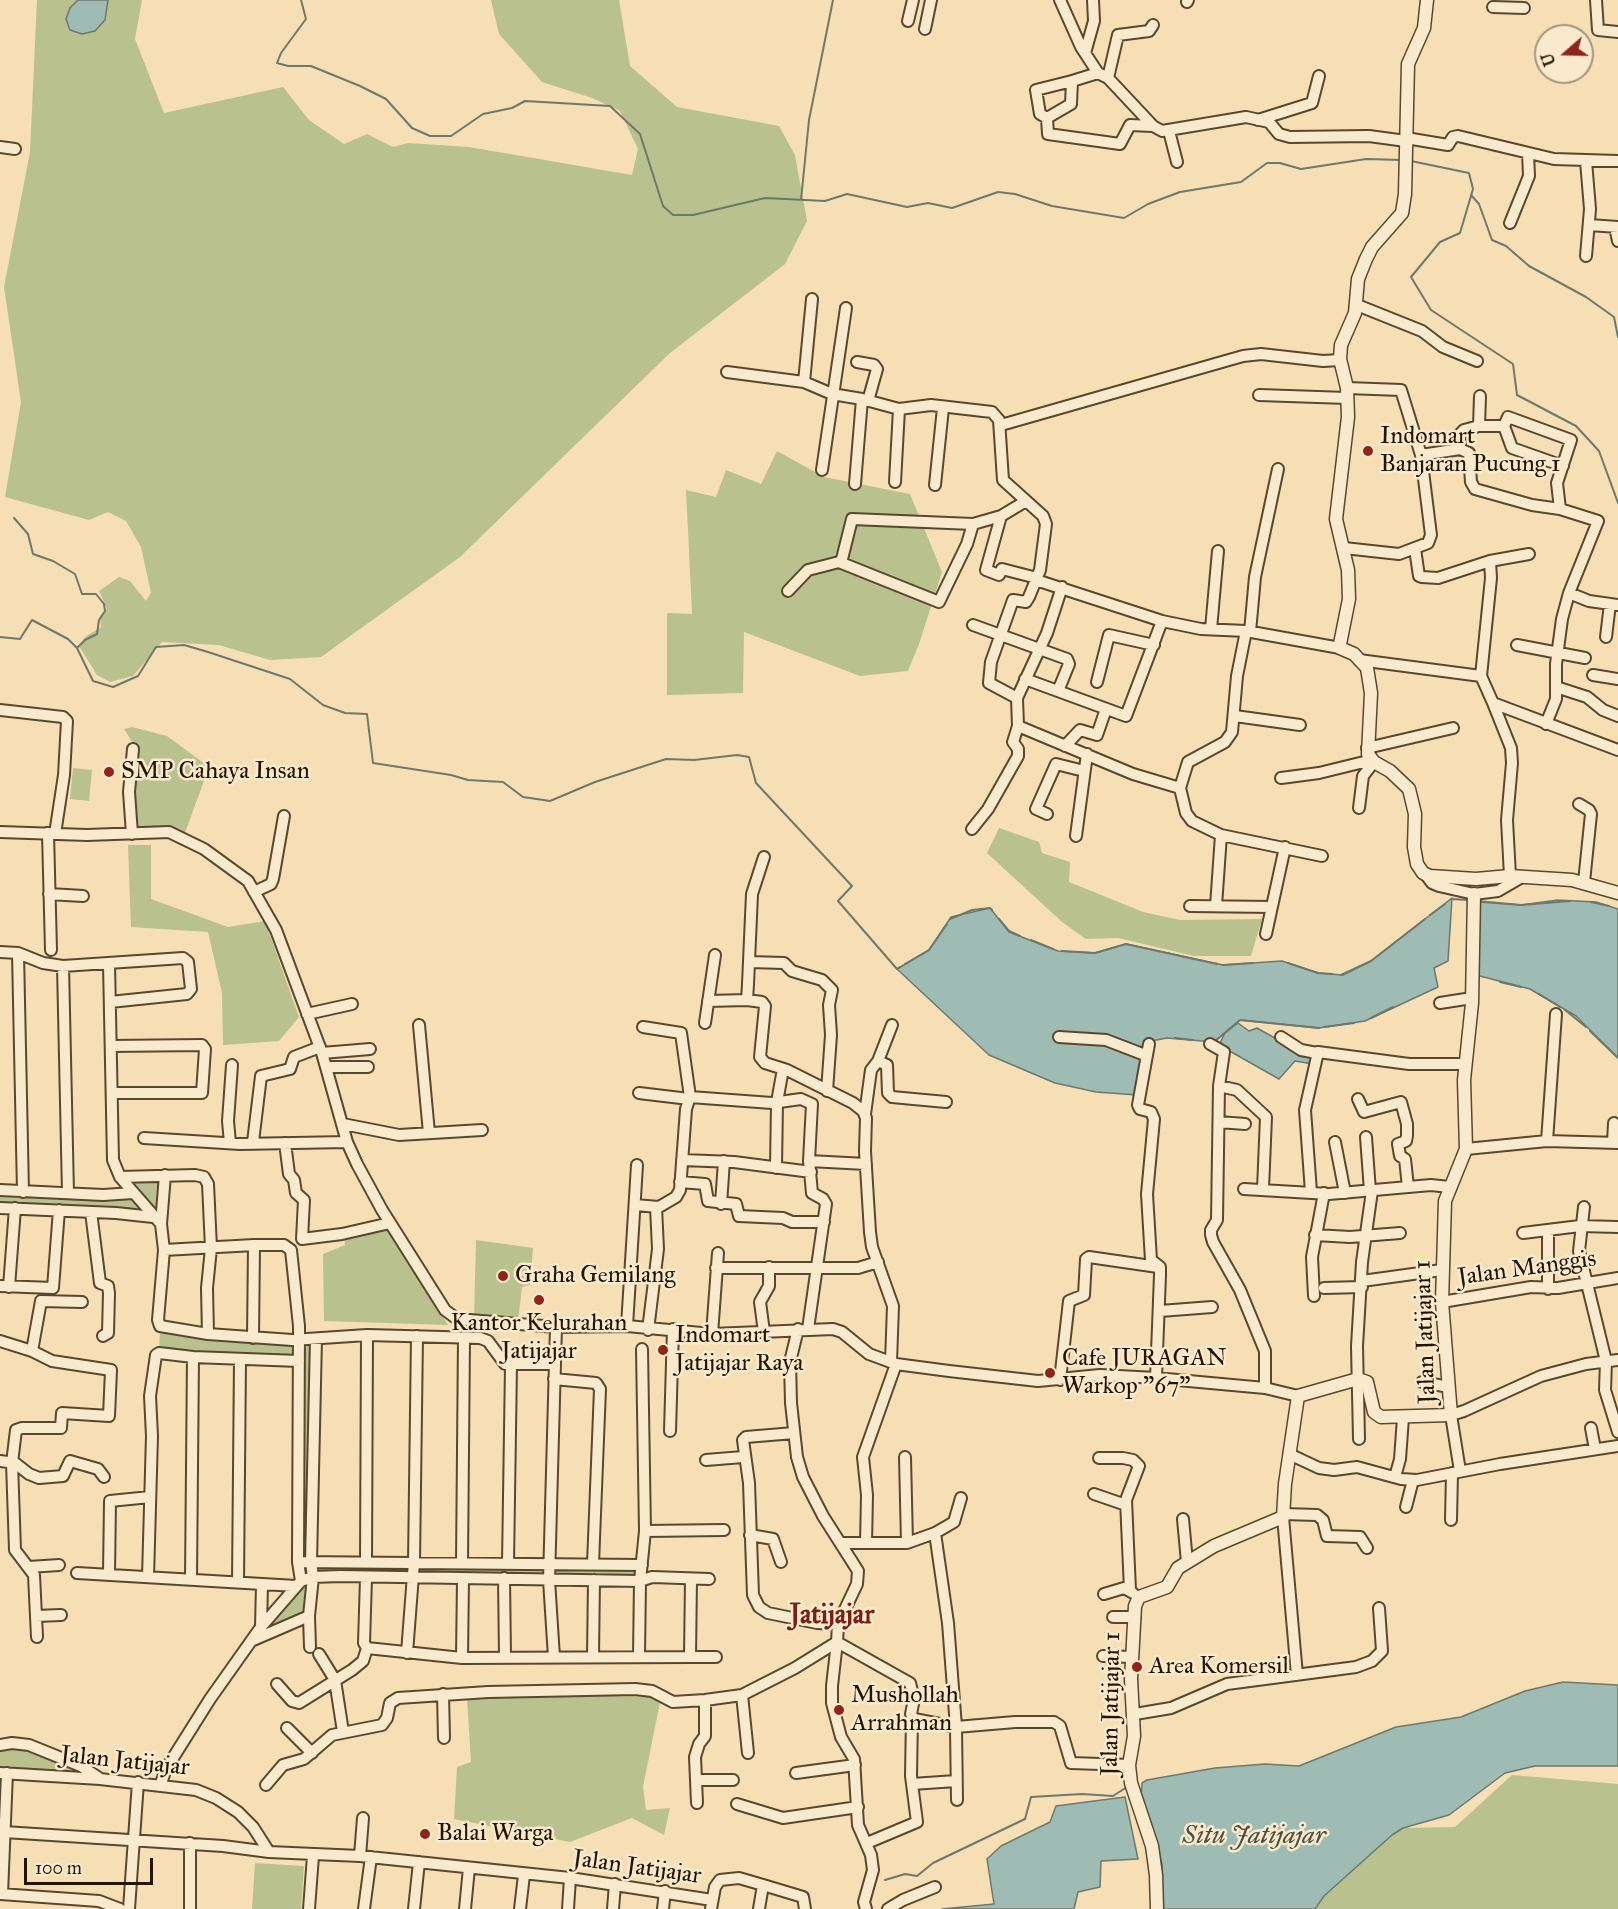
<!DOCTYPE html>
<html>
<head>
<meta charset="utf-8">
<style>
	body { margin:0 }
	#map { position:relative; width:1618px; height:1909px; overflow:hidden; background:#f6dfb4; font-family:"IM FELL Great Primer",serif }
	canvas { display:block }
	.north { position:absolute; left:1534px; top:24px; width:60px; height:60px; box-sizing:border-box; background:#f9eace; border:2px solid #a4957c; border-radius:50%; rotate:250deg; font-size:16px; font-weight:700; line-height:24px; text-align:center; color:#241502 }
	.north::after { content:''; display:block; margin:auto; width:21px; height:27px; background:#8f2418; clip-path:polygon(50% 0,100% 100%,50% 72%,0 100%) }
	.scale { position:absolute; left:24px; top:1858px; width:129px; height:27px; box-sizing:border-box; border:3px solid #241502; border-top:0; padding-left:8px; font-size:18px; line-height:21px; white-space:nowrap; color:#241502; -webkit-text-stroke:4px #f9eace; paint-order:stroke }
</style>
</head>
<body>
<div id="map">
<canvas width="1618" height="1909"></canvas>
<div class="north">U</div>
<div class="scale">100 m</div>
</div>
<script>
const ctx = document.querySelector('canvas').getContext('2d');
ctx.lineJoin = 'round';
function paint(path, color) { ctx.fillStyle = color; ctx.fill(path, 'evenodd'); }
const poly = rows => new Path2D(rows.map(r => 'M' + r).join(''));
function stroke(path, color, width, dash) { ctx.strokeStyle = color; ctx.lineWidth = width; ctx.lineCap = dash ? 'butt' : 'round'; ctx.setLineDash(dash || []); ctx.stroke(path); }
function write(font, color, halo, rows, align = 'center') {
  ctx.font = font + ' "IM FELL Great Primer",serif'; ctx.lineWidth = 5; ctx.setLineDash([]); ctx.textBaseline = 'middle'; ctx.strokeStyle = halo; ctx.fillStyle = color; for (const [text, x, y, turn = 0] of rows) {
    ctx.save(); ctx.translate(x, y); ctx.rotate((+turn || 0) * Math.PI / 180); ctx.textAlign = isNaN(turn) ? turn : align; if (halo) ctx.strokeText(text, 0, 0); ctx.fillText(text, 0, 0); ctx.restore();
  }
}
const green = poly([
	[37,0,142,0,135,39,164,113,283,87,309,120,344,144,367,134,393,147,408,143,469,147,632,175,638,149,620,111,592,98,542,82,499,34,491,0,619,0,630,66,677,107,779,126,795,155,807,221,785,264,670,353,460,557,321,657,270,660,219,645,162,642,133,676,110,682,97,675,79,646,85,637,101,627,100,616,107,609,99,591,119,577,130,581,146,601,151,593,141,547,126,521,108,512,89,520,5,497,21,402,4,287,30,152],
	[777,451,824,477,910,494,942,572,919,644,908,671,860,676,744,632,743,693,667,695,667,613,692,614,686,490,716,497,726,470,761,484],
	[132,727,167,736,209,767,185,833,176,828,163,826,133,829,134,745,124,729],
	[73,768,92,770,89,801,70,799],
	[999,828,1039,842,1042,853,1070,862,1069,882,1143,912,1180,920,1262,919,1251,956,1194,956,1118,938,1086,939,1062,922,987,853],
	[128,845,151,845,151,899,228,927,265,921,299,1017,279,1041,223,1045,222,993,208,932,131,927],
	[165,1175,161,1224,153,1217,0,1208,0,1190,132,1193,120,1177],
	[382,1220,448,1325,324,1321,323,1254,345,1245,343,1230],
	[476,1240,533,1248,530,1285,522,1287,518,1322,474,1318],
	[160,1326,316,1339,311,1562,642,1565,652,1577,313,1577,309,1616,251,1641,261,1627,313,1576,311,1562,298,1562,299,1361,159,1353],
	[525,1694,661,1697,643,1787,646,1810,670,1808,664,1835,632,1818,570,1842,454,1819,457,1767,471,1762,467,1698],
	[12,1743,100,1779,0,1773,0,1745],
	[1512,1775,1618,1784,1618,1909,1315,1909,1324,1896,1392,1835,1403,1828,1455,1827],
	[255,1863,304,1866,301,1909,252,1909]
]);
const water = poly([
	[78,0,108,0,105,20,95,31,82,34,70,30,66,19,70,8,78,0],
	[1452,898,1448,961,1434,968,1438,987,1365,1021,1319,1028,1240,1020,1214,1042,1167,1038,1146,1042,1137,1095,1096,1092,1055,1083,989,1055,897,969,929,950,951,917,990,908,1009,932,1058,951,1095,953,1126,944,1223,965,1282,961,1318,973,1343,975,1371,961,1452,898],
	[1558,900,1596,902,1618,909,1618,1058,1576,1016,1530,989,1476,975,1479,902,1521,905,1558,900],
	[1238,1023,1249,1031,1257,1028,1296,1050,1314,1055,1313,1064,1295,1061,1279,1079,1219,1045,1225,1033,1238,1023],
	[1563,1682,1618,1685,1618,1766,1535,1766,1505,1773,1449,1815,1403,1828,1392,1835,1324,1896,1315,1909,1162,1909,1162,1864,1141,1796,1142,1783,1147,1780,1215,1768,1265,1764,1299,1766,1396,1727,1461,1717,1525,1691,1563,1682],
	[1125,1797,1138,1859,1101,1861,1100,1887,1078,1892,1074,1909,942,1909,994,1904,987,1859,1001,1846,1050,1822,1056,1806,1125,1797]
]);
const stream = poly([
	[301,0,306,19,281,53,277,63,288,66,311,66,360,86,386,99,412,128,430,136,451,136,483,114,512,108,525,101,610,106,640,134,663,206,673,215,693,215,765,198,825,201,847,194,907,207,928,203,952,208,998,192,1015,194,1052,206,1124,218,1148,204,1180,192,1241,182,1267,163,1280,163,1301,169,1366,159,1402,160],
	[1411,161,1469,173,1473,189,1460,233,1440,242,1411,277,1431,310,1513,364,1517,395,1576,426,1599,451,1618,503],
	[1471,195,1479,204,1492,240,1506,246,1529,266,1586,297,1614,317,1618,337],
	[801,200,809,120,833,0],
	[14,518,28,534,33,554,53,561,75,574,82,594,96,594,104,604,105,611,99,620,97,634,85,640,77,648],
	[0,637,20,639,32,620,68,639,77,648,93,681,113,687,138,676,156,647,184,645,208,652,290,679,323,705,345,713,367,714,373,763,451,775,468,780,503,782,523,797,550,801,595,782,666,759,694,760,737,755,749,757,756,783,852,886,838,901,897,969,900,967],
	[1451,899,1469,900],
	[1477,901,1521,905,1570,901],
	[1591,902,1609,906],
	[1430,915,1445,904],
	[950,919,972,910,990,908,992,910],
	[999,919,1009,931,1020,936],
	[1031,940,1053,949],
	[1062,951,1095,953,1126,944,1217,964],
	[1288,963,1318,973,1332,974],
	[905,964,929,950,947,924],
	[1223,965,1253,963],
	[1341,975,1371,961,1425,919],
	[1500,982,1521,987],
	[1539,994,1560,1007],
	[1565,1010,1586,1027],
	[1371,1018,1393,1007],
	[1324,1027,1354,1023],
	[1590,1031,1618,1058],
	[1175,1038,1193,1040],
	[1214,1042,1240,1020,1319,1028],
	[885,1880,905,1874,917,1876,933,1863,1025,1819,1031,1797,1082,1794,1113,1796,1127,1787]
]);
const minor = poly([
	[1060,0,1081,47,1098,73,1108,78,1153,126,1162,131,1246,117,1269,122,1279,134,1290,137,1369,136,1406,141],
	[1596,0,1598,30,1618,32],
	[1187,2,1188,0],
	[1493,7,1524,8],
	[908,21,913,0],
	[925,29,931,0],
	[1085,53,1094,21,1093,0],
	[1098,73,1072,81,1071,104,1047,118,1048,134,1120,144,1130,125,1153,126],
	[1108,78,1118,35,1149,31,1153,25],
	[1047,118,1040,114,1036,90,1072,81],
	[1258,120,1312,103,1319,76],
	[1169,131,1177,162],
	[1406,138,1448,145,1453,137,1458,136,1554,159,1618,161],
	[0,147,15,149],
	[1586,161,1590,209,1586,256],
	[1510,223,1529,176,1528,153],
	[1589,225,1618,227],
	[1615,227,1618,241],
	[812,299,804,382,832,394,862,399,899,409,931,405,992,412,999,420,1003,480,1043,516,1046,524,1040,570,1029,597,1026,602,1013,600,991,662,989,683,1017,698],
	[1357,305,1422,331,1443,347,1477,361],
	[857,362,874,365,877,369,868,401],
	[727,372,804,382],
	[1347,388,1401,390,1421,455],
	[1259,395,1347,398],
	[1001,425,1243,356,1261,354,1323,361,1340,360],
	[1479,426,1480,396],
	[1504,426,1512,448,1563,466],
	[1460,449,1469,453,1471,482,1475,489,1532,505,1560,509,1598,521,1569,593,1562,619,1556,664,1556,699,1546,724],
	[822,470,846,308],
	[895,482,899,409],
	[855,484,862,399],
	[935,485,943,408],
	[1001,516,986,570,999,575,1002,569,1037,578],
	[1344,548,1399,554,1428,543,1431,535,1421,455,1460,449,1460,434,1464,430,1479,426,1504,426,1508,417,1571,440,1557,483,1560,509],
	[1415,549,1419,576,1422,577,1438,578,1490,561,1529,554],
	[1490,561,1491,578,1481,676,1493,703],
	[841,563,852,519,973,524,1001,516,1026,501],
	[1036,580,1162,621,1201,629,1246,631,1340,648],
	[1062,587,1047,633,1017,698,1018,726,1133,774,1180,788],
	[788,591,808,570,839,562,939,602,967,544,973,524],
	[1569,593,1589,601,1618,605],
	[973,625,1067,659,1069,664,1058,691],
	[1211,629,1218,551],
	[1246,631,1237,676,1232,732,1225,742,1188,762,1180,788,1186,813,1192,821,1221,835,1322,856],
	[1250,632,1255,577,1278,469],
	[1606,637,1610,604],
	[1517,645,1585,658],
	[1359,660,1481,676],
	[1593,675,1618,679],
	[1025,679,1126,716,1162,621],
	[1097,682,1109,635,1154,645],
	[1556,687,1587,697,1603,710,1618,716],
	[0,710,63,717,67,721,64,775,55,834],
	[1235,716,1300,725],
	[1065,746,1080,730,1097,735,1106,709],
	[1367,748,1453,728],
	[1281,778,1319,773,1372,760],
	[1579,804,1589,810,1591,814,1584,882],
	[1359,808,1363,776,1374,762],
	[1047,814,1036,809,1056,764,1084,771],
	[972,829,988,809,1018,756,1018,749,1013,742,1018,726],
	[0,832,87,835,169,832,204,849,248,881,276,930,322,1053,347,1142,357,1164,382,1210,445,1310,457,1319,556,1327,627,1326,712,1334,833,1329,842,1332,869,1354,896,1364,949,1371,1038,1381,1100,1375,1156,1378,1265,1388,1298,1396],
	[48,833,51,950],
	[132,834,129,792,133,749],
	[1076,836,1087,754],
	[764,857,752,894,748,984,747,1000,762,1002,765,1006,760,1057,765,1063,787,1070,853,1103,863,1111,866,1118,865,1151,870,1232,872,1247,893,1306,891,1362],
	[1426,875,1432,883,1439,886,1474,894,1498,891,1522,877],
	[1510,876,1507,820,1512,763,1511,748,1493,703,1618,750],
	[254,892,271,884,273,879,284,816],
	[49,894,83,896],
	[1190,906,1272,907],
	[1216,906,1221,835],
	[1266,934,1285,847],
	[0,952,18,953,43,963,63,966,183,958,188,962,191,989,187,994,110,1002],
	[18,953,23,1192],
	[749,962,784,963,792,971,822,980,832,990,829,1005,831,1035,827,1091],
	[109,964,113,1160,120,1177,161,1224],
	[63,966,68,1193],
	[708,1001,747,1000],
	[1440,1003,1472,998],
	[307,1014,352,1004],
	[705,1023,715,955],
	[419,1025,429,1133],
	[1059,1037,1106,1040,1145,1055],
	[1281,1037,1301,1050,1317,1053],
	[1149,1044,1138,1105,1140,1109,1151,1112,1154,1119,1147,1194,1151,1260,1160,1267,1160,1275,1156,1378],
	[1210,1044,1224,1052,1219,1086,1217,1220,1211,1230,1211,1235,1213,1242,1240,1290,1265,1351,1265,1388],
	[111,1046,202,1045,205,1049,202,1093,112,1093],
	[322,1053,370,1049],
	[878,1061,892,1025],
	[326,1067,368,1067],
	[1219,1086,1237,1090,1266,1117,1263,1189],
	[639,1093,689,1099],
	[690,1097,772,1103,801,1099,812,1104,809,1161,812,1193,823,1199,826,1204,808,1329],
	[1358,1099,1364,1112,1401,1102,1407,1124,1407,1136,1406,1141,1398,1144,1400,1156,1405,1159,1408,1187],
	[865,1114,871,1070,878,1061,887,1065,888,1093,892,1097,946,1102],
	[1219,1122,1245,1124],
	[343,1124,399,1135,482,1130],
	[1366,1137,1370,1191],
	[144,1138,240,1144,347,1142],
	[1547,1141,1556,1014],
	[253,1142,261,1076,290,1069,294,1057,320,1047],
	[1335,1142,1345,1193],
	[230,1143,228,1121,232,1065],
	[285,1143,289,1174,294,1180,296,1193,304,1200,302,1239,342,1234,390,1223],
	[1613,1143,1614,1123],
	[1466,1149,1547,1141,1618,1143],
	[682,1160,734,1162,811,1172],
	[809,1161,866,1164],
	[776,1168,777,1102,783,1069],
	[165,1175,161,1224,164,1250,158,1320,160,1326,208,1334,292,1340,367,1335,480,1338,488,1341,505,1364,554,1364],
	[120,1177,195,1175,204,1177,208,1184,211,1248,207,1288,208,1334],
	[680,1182,705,1184,708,1201,736,1204,739,1216,783,1218,792,1222,824,1222],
	[1244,1189,1329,1194,1431,1185,1449,1187],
	[0,1190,103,1195,133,1193],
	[1311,1192,1305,1110,1318,1052,1409,1064,1465,1064],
	[721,1204,724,1161],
	[635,1205,659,1207,676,1197,680,1190,686,1109,690,1097,681,1033,643,1027],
	[1584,1207,1579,1251,1606,1361,1605,1390,1618,1432],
	[0,1208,116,1213,153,1217],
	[91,1212,100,1283,108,1286,109,1293,108,1333,103,1336],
	[1548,1230,1548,1289],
	[1523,1233,1580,1226,1618,1227],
	[1315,1235,1350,1237,1400,1233],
	[164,1250,254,1245,284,1245,291,1250,299,1326,298,1562,301,1581],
	[716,1268,858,1268,878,1262],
	[1362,1281,1442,1270],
	[0,1286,53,1288,59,1210],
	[9,1287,15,1208],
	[1324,1288,1362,1287],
	[1314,1296,1312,1257,1324,1193],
	[1442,1302,1531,1287,1558,1288,1618,1278],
	[1160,1311,1212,1307],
	[627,1326,637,1165],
	[648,1330,658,1249,656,1207],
	[764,1332,760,1302,769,1286,769,1267],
	[712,1334,718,1253],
	[253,1338,254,1245],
	[0,1341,32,1351,52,1361,111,1370,109,1416,62,1413,61,1428,22,1428,16,1430,12,1463,15,1550,34,1575,37,1637],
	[32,1351,41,1301,82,1302],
	[554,1379,596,1383,600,1389,593,1564],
	[1060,1380,1069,1301,1084,1295,1086,1259,1089,1257,1158,1267],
	[1422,1382,1449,1387],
	[1591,1428,1595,1449],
	[670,1431,673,1329],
	[794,1433,746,1437,743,1440,749,1483,753,1595,759,1607,768,1613,817,1623,838,1624],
	[1359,1439,1357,1346,1362,1262,1372,1191],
	[1289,1454,1319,1468,1334,1470,1357,1467,1401,1479,1417,1480,1500,1464,1618,1446],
	[905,1457,907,1543],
	[1099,1458,1123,1458,1133,1460,1139,1466,1126,1500,1130,1590],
	[706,1460,743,1457],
	[0,1461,15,1463,29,1474,39,1478,63,1476,70,1461,98,1469,104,1477],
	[1460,1471,1451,1415,1464,1411,1541,1376,1586,1364,1618,1360],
	[1395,1477,1400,1459,1403,1418],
	[1094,1494,1126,1505],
	[1406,1507,1413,1480],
	[1283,1514,1317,1515,1323,1520,1327,1536,1360,1537,1367,1548],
	[1283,1517,1297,1675],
	[1183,1519,1187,1562],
	[1451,1520,1452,1473],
	[645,1531,724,1530],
	[935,1533,948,1623,956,1727,957,1800],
	[750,1535,773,1539,781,1562],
	[841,1543,866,1543,867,1495,863,1457,896,1364],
	[866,1543,907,1543,935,1533,954,1522,961,1498],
	[298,1562,642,1565],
	[366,1562,367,1335],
	[462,1563,464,1338],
	[508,1563,511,1365],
	[29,1567,59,1565],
	[77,1573,296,1586],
	[109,1574,110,1501,150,1497],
	[148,1577,152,1436,150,1396,156,1355,159,1353,193,1357,299,1361],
	[366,1578,364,1643,367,1648,462,1658],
	[504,1578,505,1657],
	[191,1579,193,1357],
	[463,1579,462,1658,690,1657,691,1579],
	[238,1582,240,1359],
	[1104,1594,1124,1588,1133,1593],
	[36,1616,61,1615],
	[1113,1617,1135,1617],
	[261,1627,262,1584],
	[251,1641,309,1616],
	[310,1647,309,1616,313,1577,311,1562,316,1339],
	[407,1653,414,1562,417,1336],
	[319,1654,335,1680,343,1732],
	[639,1656,640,1581,645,1531,642,1349],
	[1103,1656,1132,1657],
	[554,1657,549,1580,556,1327],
	[593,1657,594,1580],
	[690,1657,716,1657],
	[277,1684,292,1701,299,1703,352,1670,363,1661,367,1648],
	[443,1694,444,1738],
	[742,1695,748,1753],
	[1135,1714,1171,1708,1227,1684,1356,1667,1372,1661,1382,1651,1379,1608],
	[287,1728,312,1753],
	[0,1745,12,1743,29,1745,81,1766,99,1778],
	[0,1773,100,1779,196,1790,216,1798,238,1812,253,1827,269,1852,360,1856,570,1878,712,1900],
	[796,1773,855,1765],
	[696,1780,733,1780],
	[912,1784,956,1781],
	[266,1785,283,1765,304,1759,332,1735,382,1725,387,1718,390,1703,398,1698,488,1692,635,1689,652,1691,673,1702,705,1700,742,1695,795,1668,837,1642,838,1624,857,1584,858,1571,823,1516,803,1477,797,1457,791,1403,790,1362,798,1329],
	[160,1786,166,1769,210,1699,261,1627,301,1581,313,1577,340,1576,640,1581,652,1577,709,1579],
	[697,1803,695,1757,699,1744,705,1736,705,1700],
	[737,1804,783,1818,858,1807],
	[4,1832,223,1846,269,1852],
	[867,1843,917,1822,911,1776,912,1717],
	[360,1856,363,1818],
	[0,1894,99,1901,120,1909],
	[2,1894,7,1773],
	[129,1909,138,1782],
	[190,1909,190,1843],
	[309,1909,313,1856],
	[364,1909,371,1857],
	[414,1909,419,1862],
	[465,1909,469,1868],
	[520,1909,524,1875],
	[568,1909,570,1878],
	[613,1909,615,1884],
	[663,1909,665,1891],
	[711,1909,715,1887,720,1880,739,1878,763,1885],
	[759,1909,763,1885,803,1897,805,1909],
	[866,1909,864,1902,873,1870,871,1855,858,1825,854,1759,841,1737,832,1703,832,1686,837,1642,910,1683,914,1699,911,1714,914,1719,956,1727,1015,1722,1054,1722,1060,1726,1071,1763,1129,1765],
	[888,1909,903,1900,935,1887]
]);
const tertiary = poly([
	[1427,0,1424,28,1408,64,1405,194,1402,213,1372,247,1366,259,1358,279,1355,313,1341,345,1340,359,1347,388,1348,417,1336,519,1348,570,1349,599,1340,644,1340,648,1354,654,1367,668,1371,693,1368,754,1374,762,1390,771,1409,789,1415,814,1414,847,1417,864,1423,873,1430,876,1476,879,1510,876,1572,880,1618,893],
	[1157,1909,1156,1875,1152,1846,1131,1783,1129,1765,1134,1736,1131,1679,1135,1606,1139,1597,1167,1587,1178,1568,1214,1546,1283,1517,1285,1484,1298,1396,1358,1379,1367,1382,1374,1412,1381,1417,1451,1415,1442,1302,1445,1201,1466,1149,1464,1080,1472,1003,1474,894]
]);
const markers = [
	[1368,451,6,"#8f2418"],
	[109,772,6,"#8f2418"],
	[503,1276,6,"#8f2418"],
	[539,1300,6,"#8f2418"],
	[663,1350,6,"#8f2418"],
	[1050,1373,6,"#8f2418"],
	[1137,1667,6,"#8f2418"],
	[839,1710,6,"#8f2418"],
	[425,1834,6,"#8f2418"]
];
const poiNames = [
	["Indomart",1380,437],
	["Banjaran Pucung 1",1380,465],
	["SMP Cahaya Insan",121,772],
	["Graha Gemilang",515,1276],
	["Kantor Kelurahan",539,1324,"center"],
	["Jatijajar",539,1352,"center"],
	["Indomart",675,1336],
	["Jatijajar Raya",675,1364],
	["Cafe JURAGAN",1062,1359],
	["Warkop \"67\"",1062,1387],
	["Area Komersil",1149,1667],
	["Mushollah",851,1696],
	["Arrahman",851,1724],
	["Balai Warga",437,1834]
];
const streetNames = [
	["Jalan Manggis",1527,1269,-8],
	["Jalan Jatijajar 1",1426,1332,-92],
	["Jalan Jatijajar 1",1112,1704,-89],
	["Jalan Jatijajar",125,1762,6],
	["Jalan Jatijajar",637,1868,8]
];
const waterNames = [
	["Situ Jatijajar",1254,1837]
];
const quarterNames = [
	["Jatijajar",832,1616]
];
paint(green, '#b9c28f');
paint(water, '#9ebbb4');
stroke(water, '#6d796d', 1.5);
stroke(stream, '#6d796d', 2);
stroke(minor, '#58482e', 14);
stroke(tertiary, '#58482e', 15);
stroke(minor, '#f9eace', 10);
stroke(tertiary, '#f9eace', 12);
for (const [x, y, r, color] of markers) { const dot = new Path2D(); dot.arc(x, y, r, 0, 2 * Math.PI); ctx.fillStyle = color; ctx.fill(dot); stroke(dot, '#f9eace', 2); }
write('24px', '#241502', '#f9eace', poiNames, 'left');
write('24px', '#241502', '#f9eace', streetNames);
write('italic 26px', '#4f4f40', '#f9eace', waterNames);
write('bold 27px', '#7a1f14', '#f9eace', quarterNames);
</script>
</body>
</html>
